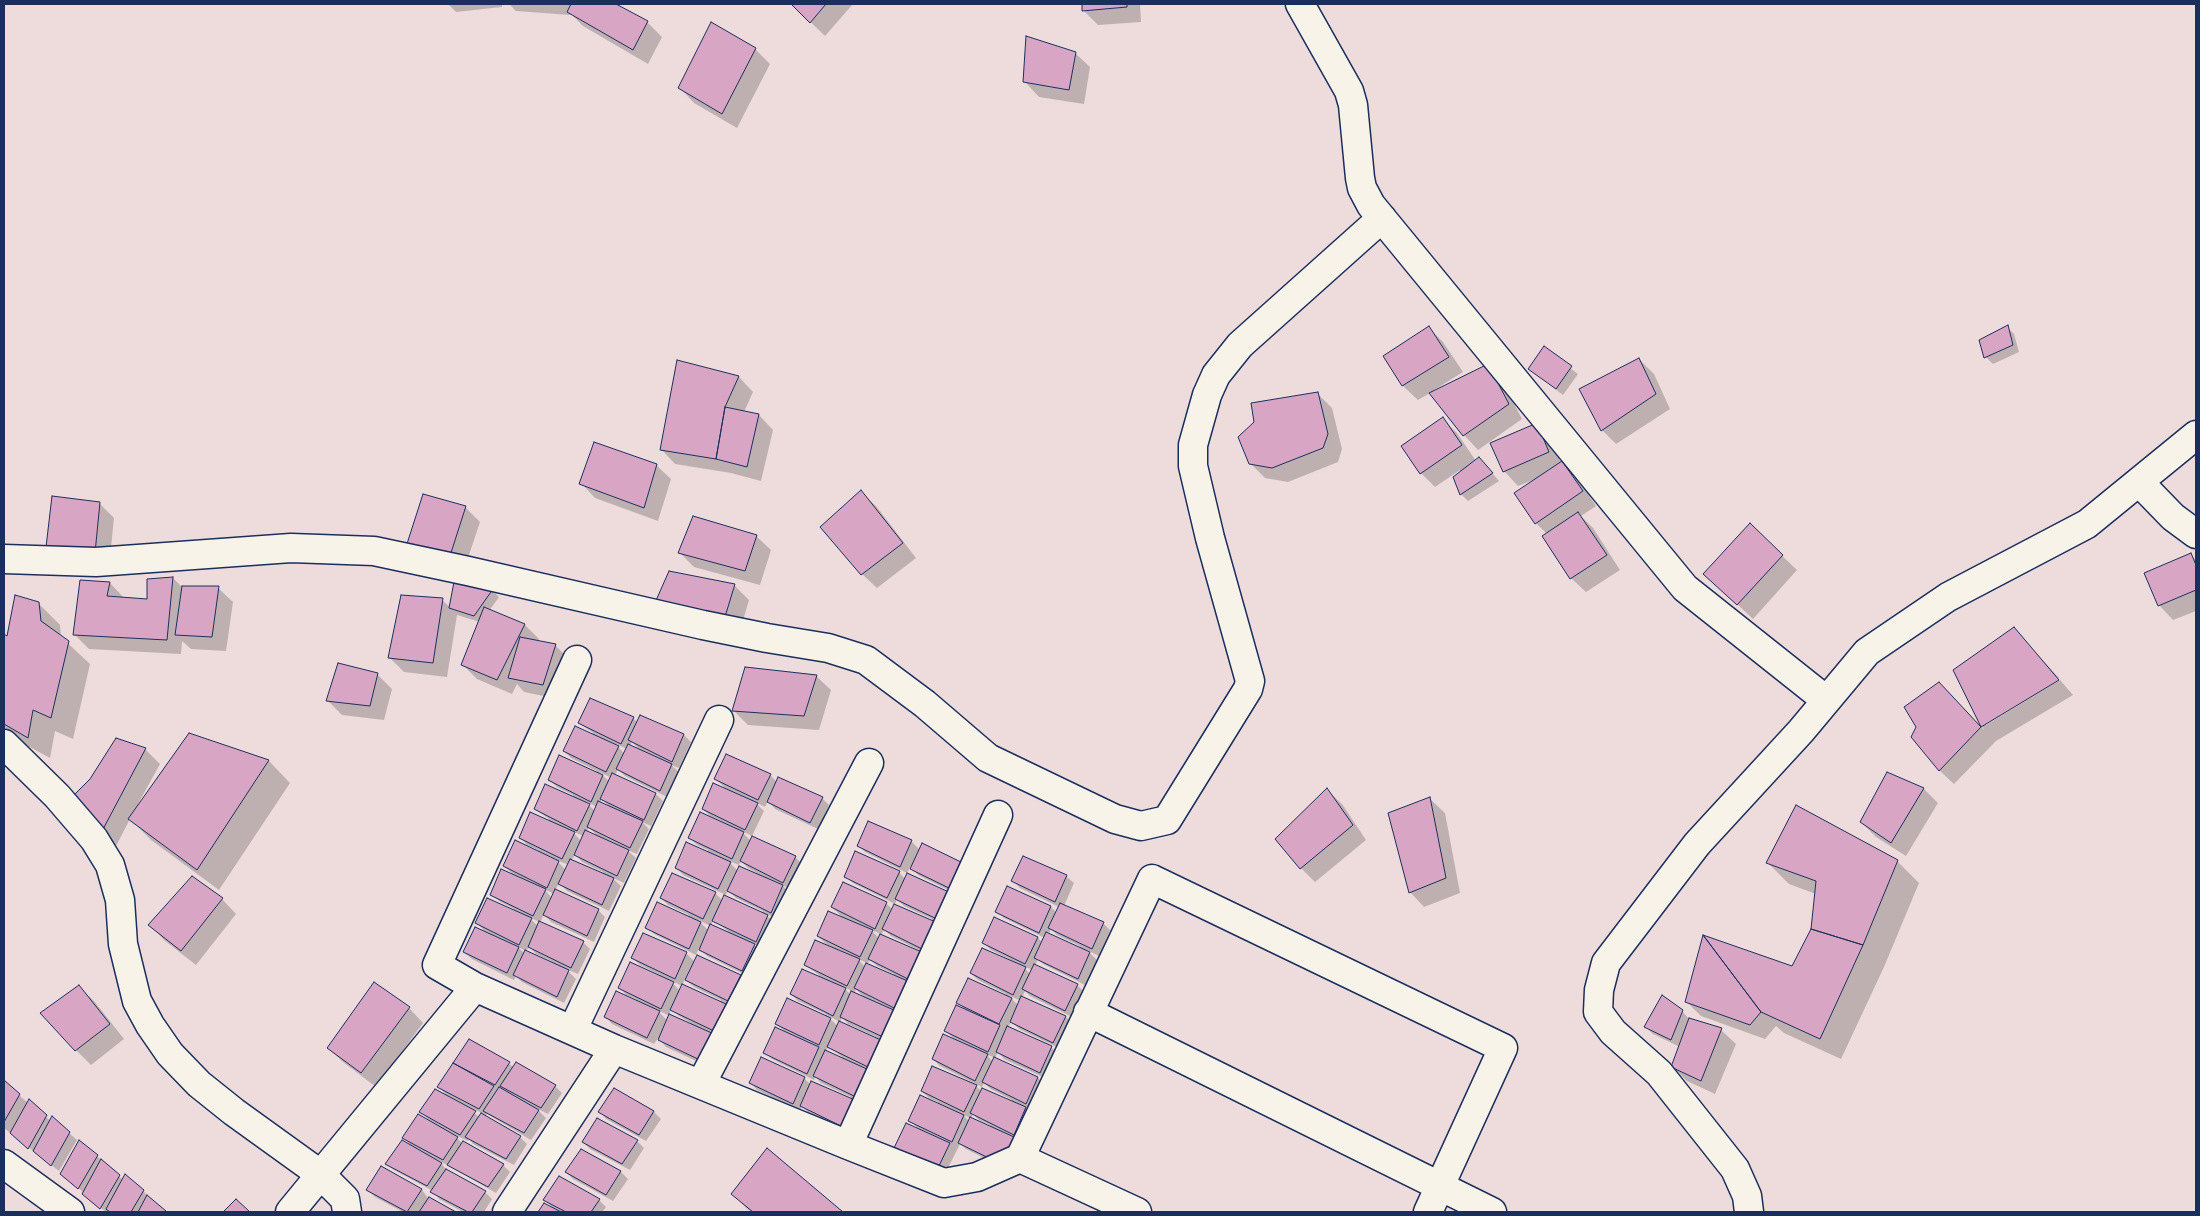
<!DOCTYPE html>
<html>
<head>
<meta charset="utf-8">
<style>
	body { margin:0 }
	#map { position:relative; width:2200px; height:1216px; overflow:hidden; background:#eedcdd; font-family:Dekko,sans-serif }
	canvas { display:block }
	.frame { position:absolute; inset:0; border:5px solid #1b2f5e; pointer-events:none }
</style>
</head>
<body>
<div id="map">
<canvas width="2200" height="1216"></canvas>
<div class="frame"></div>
</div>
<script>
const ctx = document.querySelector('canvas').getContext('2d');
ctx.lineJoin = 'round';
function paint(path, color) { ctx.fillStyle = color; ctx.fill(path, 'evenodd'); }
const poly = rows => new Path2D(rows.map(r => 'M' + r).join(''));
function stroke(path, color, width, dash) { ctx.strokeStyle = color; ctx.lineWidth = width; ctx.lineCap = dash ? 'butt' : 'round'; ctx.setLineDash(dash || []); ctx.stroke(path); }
const shadow = poly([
	[448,4,502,4,502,7,456,12],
	[509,4,571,4,571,7,573,4,613,4,647,22,662,37,648,64,583,26,570,13,570,15,516,11],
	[792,4,853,4,825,36],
	[1083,4,1140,4,1141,22,1098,25,1084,11],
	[755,49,770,64,737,128,694,103,680,88],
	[1075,53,1090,67,1084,104,1039,97,1025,82],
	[2007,327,2014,334,2019,352,1993,364,1986,357],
	[1429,328,1443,342,1463,372,1434,390,1434,392,1487,366,1502,381,1522,419,1478,450,1464,435,1430,393,1418,400,1403,386,1385,356],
	[1544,348,1578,374,1563,395,1530,369],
	[1639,359,1654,374,1670,409,1616,444,1602,430],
	[678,362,739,377,753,392,744,412,759,415,773,430,761,481,731,473,675,464,661,449],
	[1317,393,1332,408,1342,449,1338,462,1288,482,1265,478,1250,463],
	[1443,419,1457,433,1476,461,1486,466,1499,481,1468,501,1461,494,1460,470,1435,487,1421,473],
	[1536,424,1551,439,1561,463,1577,477,1596,506,1581,516,1593,528,1620,570,1586,592,1571,578,1547,534,1536,523,1536,479,1518,486,1504,471],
	[656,465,671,479,658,521,595,498,581,483],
	[861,492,876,506,916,558,877,588,862,574],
	[99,503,114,518,109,567,62,562],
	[465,507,480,522,463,573,406,549],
	[1750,525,1797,570,1753,619,1720,588],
	[756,536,771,550,760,585,694,567,680,553],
	[2191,555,2196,560,2196,611,2173,620,2159,605],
	[670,572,735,586,749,600,739,634],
	[173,578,182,587,218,588,233,602,226,651,191,649,182,641,181,654,89,649,74,634,110,583,124,598,148,600],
	[492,590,499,597,489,611,525,625,539,639,538,642,555,645,570,660,558,699,524,692,517,684,512,694,477,679,462,664,480,622,457,615,447,677,404,672,390,658,442,600,451,608],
	[39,604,60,625,61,637,90,664,73,739,55,731,50,758,4,733,4,635,7,639],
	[2014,629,2059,678,1986,723,1986,725,2060,680,2073,695,1996,741,1954,784,1939,770,1953,699,1984,730,1955,670],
	[377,674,392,689,384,720,342,715,328,701],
	[816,676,831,690,819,730,748,725,734,711],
	[641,716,684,735,691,742,679,768,671,765,679,772,667,797,625,776,618,769,615,776,656,794,663,801,651,826,642,822,649,829,637,854,627,850,636,858,624,883,611,877,621,886,609,911,567,891,559,883,555,891,598,910,605,917,594,942,551,922,544,914,540,923,583,942,590,949,578,974,566,969,576,979,564,1003,522,982,516,976,514,980,472,959,464,952,487,934,477,923,513,911,514,909,499,901,492,894,515,876,504,866,537,852,538,850,527,845,520,837,548,821,549,819,535,809,573,797,573,795,557,787,549,780,596,773,597,771,571,758,564,751,592,735,593,733,579,723,633,718,638,723],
	[632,742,641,751,630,746],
	[616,744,627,749,625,754,616,745],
	[599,772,612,778,610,782],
	[602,799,611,808,600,803],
	[587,802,597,807,595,811,587,803],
	[589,827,598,837,587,832],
	[572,831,583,836,581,841],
	[575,854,582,862,603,872,602,874,572,860],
	[556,860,569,865,566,870],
	[544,889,554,894,552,898],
	[528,917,540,922,538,926],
	[529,946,536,954,551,961,550,963,526,952],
	[518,947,526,951,525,954],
	[189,735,269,761,290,783,219,890,151,840,130,819,116,846,72,799,145,749,160,764,138,804,140,805],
	[770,775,777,782,822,798,829,805,818,829,775,809,768,801,765,807,755,802,764,811,752,836,740,830,751,841,795,857,802,864,790,889,782,885,790,893,778,919,764,913,775,923,763,948,752,943,761,952,750,977,707,956,699,948,696,955,654,934,647,927,688,917,689,915,668,905,661,898,715,893,723,901,762,913,763,911,736,898,728,890,726,895,683,875,676,867,707,852,708,850,697,845,690,838,721,821,710,816,703,809,727,790,716,779],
	[727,860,739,865,741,861,748,868,757,873,756,875,738,871],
	[698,920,711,926,713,920,728,931,727,933,709,931],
	[1924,789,1938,803,1906,856,1876,837,1861,822],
	[1327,790,1342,804,1366,840,1315,882,1301,868],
	[1430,799,1445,813,1460,893,1424,907,1410,892],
	[911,841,920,850,960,896,918,875,910,867,907,873,865,852,858,845],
	[1024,857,1066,876,1074,883,1064,906,1103,923,1110,930,1099,956,1087,950,1097,960,1085,985,1043,964,1038,959,1035,966,1077,985,1084,992,1072,1017,1030,996,1025,991,1022,998,1066,1017,1073,1024,1061,1049,1019,1029,1011,1021,1008,1028,1051,1047,1058,1054,1047,1079,1004,1059,998,1052,995,1058,986,1054,993,1062,1038,1078,1045,1085,1033,1110,1023,1106,1033,1115,1021,1141,1012,1137,1020,1145,1008,1170,966,1149,960,1144,944,1176,902,1155,895,1148,919,1129,910,1121,938,1105,938,1102,929,1098,922,1091,976,1086,982,1092,1011,1102,1012,1100,991,1089,984,1083,982,1087,940,1066,933,1059,956,1041,945,1030,966,1011,958,1002,1005,996,1006,994,978,980,971,973,1018,966,1019,964,991,950,984,943,995,919,1038,938,1043,943,1045,938,1004,918,997,911,1051,907,1057,913,1059,907,1020,888,1013,881],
	[1051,929,1057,935,1080,946,1079,948,1048,935],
	[1022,965,1032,970,1030,974],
	[1008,995,1021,1001,1019,1006],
	[962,1114,970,1118,969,1121],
	[973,1114,979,1120,990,1125,989,1127,971,1119],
	[1897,861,1919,883,1884,967,1841,1059,1784,1033,1776,1026,1765,1039,1701,1016,1686,1001,1792,968,1812,930,1816,894,1789,884,1768,863],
	[899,872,946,926,934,921,945,931,933,957,891,936,884,929,881,936,923,955,891,1044,878,1038,889,1049,863,1103,851,1098,862,1108,850,1133,808,1112,802,1106,800,1110,757,1090,750,1082,761,1059,804,1078,811,1085,850,1099,851,1097,821,1083,816,1077,814,1080,772,1059,765,1052,786,1033,776,1023,825,1016,826,1014,798,1001,791,994,818,977,819,975,805,965,829,947,818,936,843,918,832,907,886,903,893,910,931,921,932,919,904,906,897,899,895,904,853,883,846,876],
	[871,930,881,934,879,938],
	[858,959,867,963,865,967],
	[870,959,877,966,894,974,893,976,867,965],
	[843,987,853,991,851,995],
	[856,989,866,999,854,994],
	[827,1015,840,1022,838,1026,827,1016],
	[842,1017,848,1024,876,1037,875,1039,840,1023],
	[828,1046,842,1057,841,1059,826,1052],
	[222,899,236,914,196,965,164,940,150,925],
	[644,934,686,953,695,962,740,976,747,983,735,1008,722,1002,732,1012,721,1037,710,1032,720,1042,709,1067,666,1047,658,1038,654,1044,612,1024,605,1016,635,1001,636,999,626,995,619,987,659,977,660,975,640,965,633,958],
	[685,979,694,987,721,1000,720,1002,680,991,670,980,682,986],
	[671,1009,679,1016,691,1023,690,1025,669,1015],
	[657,1010,670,1016,668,1021],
	[79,987,94,1001,124,1039,91,1065,76,1050],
	[409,1008,423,1023,376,1087,343,1062,328,1048],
	[1682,1011,1689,1019,1721,1030,1736,1044,1715,1094,1687,1081,1673,1067,1680,1047,1653,1034,1646,1027],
	[470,1041,514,1067,555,1086,562,1093,548,1114,536,1108,546,1118,531,1140,487,1114,485,1117,520,1137,527,1144,514,1165,473,1144,469,1139,468,1141,453,1134,463,1144,503,1165,510,1172,496,1193,438,1160,448,1171,485,1192,492,1199,484,1212,463,1212,439,1199,433,1191,394,1170,387,1164,412,1146,403,1138,431,1122,421,1112,449,1098,439,1087],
	[469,1107,482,1113,480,1117,468,1109],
	[4,1082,28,1103,51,1121,52,1118,77,1140,59,1171,4,1128],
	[614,1090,654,1112,661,1119,646,1141,606,1119,600,1112],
	[598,1120,637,1141,644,1148,630,1170,590,1149,583,1142],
	[767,1150,841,1212,752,1212,747,1209,733,1194],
	[581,1151,621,1172,628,1179,613,1201,573,1179,566,1172],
	[97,1156,123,1180,143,1191,165,1212,106,1212,69,1180],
	[382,1168,422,1190,428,1198,454,1212,403,1212,375,1197,368,1190],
	[545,1200,599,1200,606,1207,602,1212,540,1212,545,1205,553,1208]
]);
const building = poly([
	[571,4,616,4,648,21,633,50,567,12,571,4],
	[791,4,826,4,810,23,791,4],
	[1082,4,1127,4,1127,7,1082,11,1082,4],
	[711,22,756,48,722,114,678,88,711,22],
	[1026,36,1076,52,1069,90,1023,82,1026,36],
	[2008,325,2013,345,1984,358,1979,340,2008,325],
	[1429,326,1449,357,1402,386,1383,356,1429,326],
	[1544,346,1572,366,1556,389,1528,369,1544,346],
	[1639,358,1656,394,1601,431,1579,389,1639,358],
	[677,360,739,376,725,407,716,459,660,450,677,360],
	[1488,364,1509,404,1463,436,1429,393,1488,364],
	[1318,392,1328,434,1323,448,1272,468,1249,464,1238,437,1254,422,1251,403,1318,392],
	[725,407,759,414,747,467,716,459,725,407],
	[1443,417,1462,445,1420,474,1401,446,1443,417],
	[1537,423,1549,452,1503,472,1490,443,1537,423],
	[594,442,657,464,644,508,579,484,594,442],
	[1479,457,1493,473,1460,495,1453,477,1479,457],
	[1562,461,1583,491,1535,524,1514,493,1562,461],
	[861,490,903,543,861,575,820,527,861,490],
	[423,494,466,506,449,559,405,550,423,494],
	[52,496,100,502,95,553,46,547,52,496],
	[1578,512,1607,555,1570,579,1542,536,1578,512],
	[693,516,757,535,745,571,678,553,693,516],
	[1750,523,1783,555,1737,605,1703,574,1750,523],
	[2191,553,2196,565,2196,590,2158,606,2144,573,2191,553],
	[669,571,735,584,724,620,654,605,669,571],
	[173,577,167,640,73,635,80,580,110,582,107,596,147,599,147,579,173,577],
	[454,582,493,589,474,616,449,608,454,582],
	[182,586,219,586,212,637,175,635,182,586],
	[15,595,39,602,41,621,69,641,51,718,33,710,28,738,4,724,4,634,7,636,15,595],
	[401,595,443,598,433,663,388,658,401,595],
	[484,607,525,624,497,680,461,665,484,607],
	[2014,627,2059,680,1981,727,1953,670,2014,627],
	[520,637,556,644,543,685,508,678,520,637],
	[338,663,378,673,370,706,326,701,338,663],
	[745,667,817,675,804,716,732,711,745,667],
	[1939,682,1981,727,1939,771,1911,737,1916,727,1904,707,1939,682],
	[590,698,634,717,621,744,578,723,590,698],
	[640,715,684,734,672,762,628,740,640,715],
	[575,726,619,746,606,772,563,751,575,726],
	[189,733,269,760,197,870,128,819,189,733],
	[116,738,146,748,101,833,70,799,90,779,116,738],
	[628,744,672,764,660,791,616,769,628,744],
	[726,754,771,774,758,800,714,779,726,754],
	[559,755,603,775,591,802,548,780,559,755],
	[1887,772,1924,788,1891,843,1860,822,1887,772],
	[612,773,656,793,644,820,600,799,612,773],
	[778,777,823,797,810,823,767,802,778,777],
	[713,783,758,803,745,830,702,809,713,783],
	[545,784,590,804,577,831,534,809,545,784],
	[1327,788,1353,825,1300,869,1275,839,1327,788],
	[1430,797,1446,878,1409,893,1388,813,1430,797],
	[598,801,643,821,630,848,587,827,598,801],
	[1796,805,1898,860,1863,945,1811,929,1816,881,1766,863,1796,805],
	[530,812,575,832,562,859,519,838,530,812],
	[700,812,744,832,732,859,688,838,700,812],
	[868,821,912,840,900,867,857,846,868,821],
	[585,830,629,850,617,876,574,855,585,830],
	[752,836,796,856,783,883,740,861,752,836],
	[515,840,559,861,547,888,503,866,515,840],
	[686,842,731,862,718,889,675,868,686,842],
	[922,843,965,864,953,890,910,869,922,843],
	[855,851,900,871,887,898,844,877,855,851],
	[1023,856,1067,875,1055,902,1011,881,1023,856],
	[570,859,614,878,602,905,558,884,570,859],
	[739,866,783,885,771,913,727,891,739,866],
	[501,869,546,889,533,916,490,895,501,869],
	[672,873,716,892,703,919,660,898,672,873],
	[907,873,951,893,939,920,895,899,907,873],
	[192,876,223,898,181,951,148,925,192,876],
	[843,882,887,902,875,929,831,907,843,882],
	[1007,886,1051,906,1039,933,995,912,1007,886],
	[555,889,599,909,587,936,543,915,555,889],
	[724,895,768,915,756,942,712,921,724,895],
	[487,898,532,918,519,945,475,923,487,898],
	[657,902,701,922,689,949,645,928,657,902],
	[1060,903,1104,922,1092,949,1048,928,1060,903],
	[894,904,938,923,926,951,882,929,894,904],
	[828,911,873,930,860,957,817,936,828,911],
	[994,917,1038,937,1025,964,982,943,994,917],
	[539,921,584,941,571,968,528,947,539,921],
	[710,924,755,944,742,971,699,950,710,924],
	[475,927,519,947,507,973,463,952,475,927],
	[1811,929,1863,945,1820,1039,1761,1012,1703,935,1792,966,1811,929],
	[1046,932,1090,952,1078,979,1034,958,1046,932],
	[643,933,687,952,675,979,631,958,643,933],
	[880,934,924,953,912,981,868,959,880,934],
	[1703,935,1761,1012,1750,1025,1685,1002,1703,935],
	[815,940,860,959,847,986,804,965,815,940],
	[982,948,1026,967,1013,995,970,973,982,948],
	[525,950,569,970,557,997,513,975,525,950],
	[697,955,741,975,728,1001,685,980,697,955],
	[630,962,674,982,661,1009,618,988,630,962],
	[866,963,910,982,898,1010,854,988,866,963],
	[1034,964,1078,984,1065,1011,1022,989,1034,964],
	[802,969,846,988,833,1016,790,994,802,969],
	[968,978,1012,998,999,1024,956,1003,968,978],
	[374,982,410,1007,361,1073,327,1048,374,982],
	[682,984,726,1004,714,1031,670,1010,682,984],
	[79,985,110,1024,75,1051,40,1013,79,985],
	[616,991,660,1011,647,1038,604,1017,616,991],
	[851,991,896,1011,883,1037,840,1017,851,991],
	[1662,995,1683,1010,1671,1040,1644,1027,1662,995],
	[1021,996,1066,1016,1053,1043,1010,1022,1021,996],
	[787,998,831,1018,819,1045,775,1024,787,998],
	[956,1005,1000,1025,988,1052,944,1031,956,1005],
	[669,1014,714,1034,702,1061,658,1040,669,1014],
	[1689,1018,1722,1028,1701,1081,1671,1067,1689,1018],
	[839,1021,883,1041,870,1068,827,1047,839,1021],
	[1007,1026,1052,1046,1040,1073,996,1052,1007,1026],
	[775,1027,819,1047,807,1074,763,1053,775,1027],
	[943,1034,988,1054,975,1081,932,1059,943,1034],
	[469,1039,510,1062,495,1085,453,1063,469,1039],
	[825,1050,869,1070,856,1097,813,1076,825,1050],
	[761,1057,805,1077,793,1104,749,1083,761,1057],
	[994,1057,1038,1077,1026,1104,982,1082,994,1057],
	[516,1062,556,1085,541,1108,500,1086,516,1062],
	[453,1063,494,1086,479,1109,437,1087,453,1063],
	[932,1066,977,1085,964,1112,921,1091,932,1066],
	[4,1080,20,1094,4,1122,4,1080],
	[811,1081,855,1100,843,1127,800,1106,811,1081],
	[499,1087,539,1110,524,1133,483,1111,499,1087],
	[614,1088,654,1111,639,1135,598,1112,614,1088],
	[982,1088,1026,1107,1014,1135,970,1113,982,1088],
	[435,1089,476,1111,460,1135,419,1112,435,1089],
	[920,1095,964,1115,952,1142,908,1121,920,1095],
	[29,1099,47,1115,28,1149,10,1133,29,1099],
	[481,1113,521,1136,506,1159,465,1137,481,1113],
	[418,1114,458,1137,443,1160,402,1138,418,1114],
	[52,1116,70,1132,51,1166,33,1151,52,1116],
	[970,1117,1014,1137,1001,1164,958,1143,970,1117],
	[597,1118,638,1140,622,1164,582,1142,597,1118],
	[906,1123,950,1143,937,1170,894,1148,906,1123],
	[79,1140,98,1155,78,1189,60,1174,79,1140],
	[402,1140,442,1163,427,1186,385,1164,402,1140],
	[463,1141,504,1164,488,1187,447,1165,463,1141],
	[767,1148,843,1212,753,1212,731,1194,767,1148],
	[581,1149,621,1171,606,1195,565,1172,581,1149],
	[101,1159,120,1175,100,1209,82,1194,101,1159],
	[381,1166,422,1189,407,1212,366,1190,381,1166],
	[446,1169,486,1191,472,1212,468,1212,430,1192,446,1169],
	[125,1174,144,1190,131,1212,110,1212,106,1209,125,1174],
	[559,1176,600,1199,591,1212,566,1212,543,1200,559,1176],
	[147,1195,166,1211,165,1212,138,1212,147,1195],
	[429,1197,456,1212,419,1212,429,1197],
	[236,1199,250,1212,223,1212,236,1199],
	[544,1203,561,1212,538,1212,544,1203]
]);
const minor = poly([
	[1300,4,1349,91,1353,105,1360,178,1362,188,1371,205,1685,588,1826,700],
	[2139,482,2173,517,2196,534],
	[4,559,96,562,291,548,374,551,468,571,703,625,767,638,828,648,866,660,925,704,988,758,1115,819,1141,826,1167,820,1248,689,1250,681,1210,538,1193,466,1193,445,1207,395,1216,375,1240,345,1382,218],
	[475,987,437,965,577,660],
	[1088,1012,1492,1212],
	[573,1029,719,720],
	[701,1084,869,763],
	[848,1145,998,815],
	[1020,1158,1137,1212],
	[4,1164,70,1212],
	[290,1212,475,987,614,1049,848,1145,944,1183,977,1177,1020,1158,1152,879,1503,1048,1428,1212],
	[507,1212,614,1049],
	[1749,1212,1747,1196,1735,1169,1659,1073,1613,1032,1598,1012,1599,990,1606,963,1697,844,1801,731,1867,652,1948,597,2087,524,2196,435]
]);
const tertiary = poly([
	[4,744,57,796,94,839,110,865,120,900,123,944,137,1001,150,1025,170,1054,199,1084,234,1112,320,1174,345,1199,347,1212]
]);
paint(shadow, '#0003');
paint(building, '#d8a6c4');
stroke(building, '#1b2f5e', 1);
stroke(minor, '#1b2f5e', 31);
stroke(tertiary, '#1b2f5e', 31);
stroke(minor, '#f7f3e8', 28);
stroke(tertiary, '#f7f3e8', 28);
</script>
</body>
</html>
